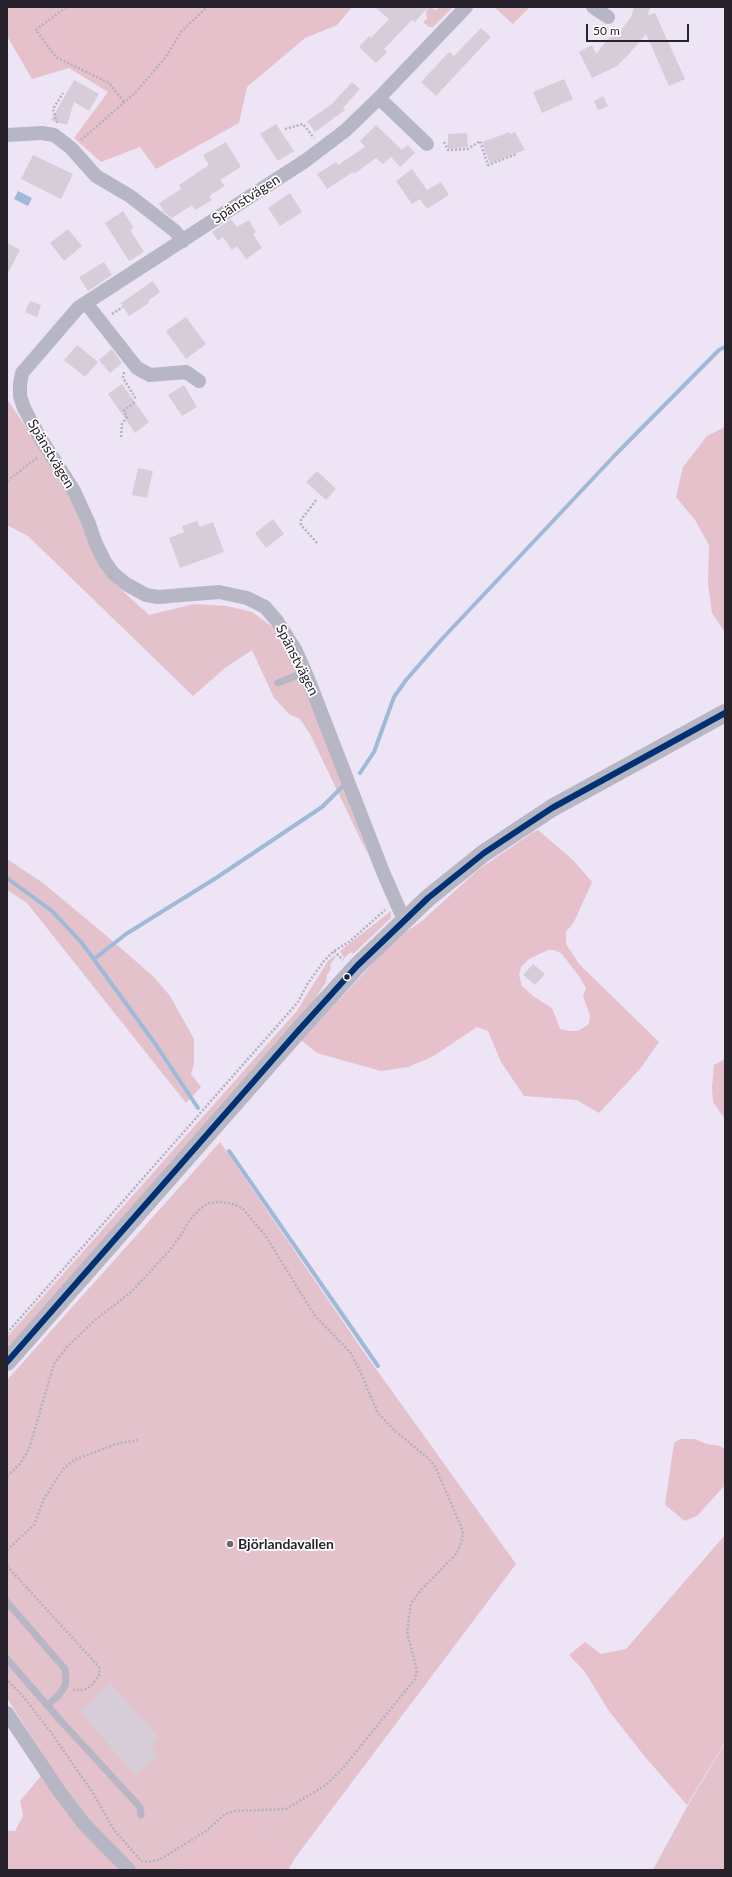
<!DOCTYPE html>
<html>
<head>
<meta charset="utf-8">
<style>
	body { margin:0 }
	#map { position:relative; width:732px; height:1877px; overflow:hidden; background:#ede4f5; font-family:Lato,sans-serif }
	canvas { display:block }
	.frame { position:absolute; inset:0; border:8px solid #28222d; pointer-events:none }
	.scale { position:absolute; left:586px; top:24px; width:103px; height:18px; box-sizing:border-box; border:2px solid #28222d; border-top:0; padding-left:5px; font-size:12px; line-height:14px; white-space:nowrap; color:#28222d; -webkit-text-stroke:3px #fff; paint-order:stroke }
</style>
</head>
<body>
<div id="map">
<canvas width="732" height="1877"></canvas>
<div class="frame"></div>
<div class="scale">50 m</div>
</div>
<script>
const ctx = document.querySelector('canvas').getContext('2d');
ctx.lineJoin = 'round';
function paint(path, color) { ctx.fillStyle = color; ctx.fill(path, 'evenodd'); }
const poly = rows => new Path2D(rows.map(r => 'M' + r).join(''));
function stroke(path, color, width, dash) { ctx.strokeStyle = color; ctx.lineWidth = width; ctx.lineCap = dash ? 'butt' : 'round'; ctx.setLineDash(dash || []); ctx.stroke(path); }
function write(font, color, halo, rows, align = 'center') {
  ctx.font = font + ' Lato,sans-serif'; ctx.lineWidth = 3.5; ctx.setLineDash([]); ctx.textBaseline = 'middle'; ctx.strokeStyle = halo; ctx.fillStyle = color; for (const [text, x, y, turn = 0] of rows) {
    ctx.save(); ctx.translate(x, y); ctx.rotate((+turn || 0) * Math.PI / 180); ctx.textAlign = isNaN(turn) ? turn : align; if (halo) ctx.strokeText(text, 0, 0); ctx.fillText(text, 0, 0); ctx.restore();
  }
}
const green = poly([
	[430,7,436,10,439,7,453,7,433,27,429,27,423,22,427,19,426,11],
	[7,399,64,484,92,548,102,566,116,585,149,615,194,604,227,606,252,612,274,628,290,655,318,716,368,855,310,734,300,719,289,714,274,698,252,650,225,668,193,696,28,536,7,525],
	[7,859,43,883,102,932,154,977,170,996,194,1039,194,1064,191,1074,201,1087,186,1103,27,903,7,890],
	[391,911,391,918,353,954,351,952,344,958,340,951],
	[334,956,336,956,330,965,331,969,327,975,326,982,307,1011,7,1351,7,1337,296,1012,328,961],
	[220,1142,361,1348,516,1564,295,1858,245,1818,199,1844,181,1866,179,1870,137,1870,89,1820,58,1778,7,1698,7,1380],
	[725,1743,725,1870,653,1870,688,1805]
]);
const forest = poly([
	[7,7,352,7,337,25,305,38,247,87,239,123,156,169,140,147,101,162,74,138,108,92,69,68,32,79,7,36],
	[494,7,530,7,513,24],
	[725,427,725,632,712,613,708,584,709,545,695,520,676,497,683,467,707,436],
	[538,830,573,860,592,882,574,922,566,932,566,944,579,964,659,1042,640,1069,599,1113,577,1100,524,1096,501,1062,488,1031,477,1027,432,1057,408,1067,381,1071,317,1053,301,1040,398,937,422,921,479,869,532,833],
	[548,950,554,950,561,953,579,976,586,988,583,996,590,1016,589,1024,578,1031,569,1031,560,1029,552,1008,533,996,522,986,519,975,521,967,529,959],
	[725,1059,725,1119,713,1102,712,1088,714,1065],
	[680,1439,694,1439,707,1444,720,1446,725,1449,725,1485,698,1515,685,1521,665,1505,674,1443],
	[725,1535,725,1742,687,1805,646,1758,609,1711,585,1672,569,1655,585,1642,601,1654,626,1649],
	[41,1776,63,1807,85,1835,122,1870,7,1870,7,1831,15,1831,23,1816,20,1801],
	[246,1818,295,1858,288,1870,179,1870,180,1866,199,1844,218,1827,230,1820]
]);
const water = poly([
	[18,191,32,198,28,206,14,199]
]);
const stream = poly([
	[360,773,374,752,394,697,406,680,441,640,617,453,719,350,725,347],
	[7,878,52,911,82,943,156,1045,198,1108],
	[94,959,126,934,216,878,322,807,342,787],
	[229,1151,378,1366]
]);
const building = poly([
	[375,7,428,7,415,22,412,20,384,49,387,52,376,63,359,47,369,36,371,38,389,19],
	[634,7,650,7,648,15,655,13,685,79,669,86,646,34,628,55,617,66,592,78,579,52,592,45,596,54,615,30,619,33,631,17],
	[481,28,491,37,436,96,421,82,449,52,454,56],
	[564,79,573,99,542,113,533,92],
	[74,80,99,94,89,111,74,102,67,125,51,120],
	[352,82,360,89,343,108,345,110,315,132,307,121,331,105],
	[603,96,608,106,598,110,594,101],
	[276,124,294,151,278,161,260,134],
	[376,125,402,150,408,145,415,153,400,167,391,157,383,164,376,158,354,174,353,172,327,189,317,174,336,162,338,165,365,147,360,141],
	[510,132,510,134,515,132,525,150,490,163,482,142],
	[467,133,468,147,448,149,448,134],
	[226,142,241,167,220,180,225,186,209,196,212,200,195,210,192,205,172,218,164,212,159,203,181,189,179,185,209,165,203,155],
	[33,155,73,174,61,199,21,179],
	[412,169,427,190,441,182,449,195,427,209,420,199,412,204,396,181],
	[290,193,302,212,280,226,268,208],
	[123,211,134,228,130,230,144,252,129,261,105,223],
	[231,219,237,227,249,220,256,232,253,234,262,248,246,259,237,246,232,250,223,237,218,241,212,232],
	[68,229,82,246,64,261,50,243],
	[7,243,20,250,7,275],
	[104,262,112,275,88,291,79,277],
	[153,281,160,292,148,301,149,303,129,316,121,303],
	[30,301,41,305,37,317,25,312],
	[186,317,206,344,186,359,166,331],
	[77,345,98,362,85,377,64,360],
	[112,349,122,363,110,373,99,360],
	[122,384,149,422,135,433,108,394],
	[184,385,197,407,182,416,168,395],
	[138,468,153,471,147,498,132,495],
	[317,471,336,489,326,500,306,482],
	[273,519,284,534,266,548,255,533],
	[197,521,200,527,213,522,224,552,180,568,169,538,184,532,182,526],
	[533,964,545,974,535,985,523,975],
	[111,1683,160,1739,151,1746,159,1755,136,1776,79,1711]
]);
const path = poly([
	[66,7,36,30,56,57,109,83,124,102],
	[57,123,53,109,63,93],
	[285,129,303,124,314,138],
	[81,140,134,94,166,57,181,32,207,7],
	[444,142,448,150,468,149,480,141,488,165,517,154],
	[112,314,123,307],
	[124,372,123,378,136,399],
	[121,437,122,424,127,417,124,411,136,401],
	[7,481,38,457],
	[317,543,301,525,301,520,317,499],
	[334,951,343,960],
	[7,1333,298,1002,308,983,324,961,334,951,349,942,385,910],
	[7,1476,20,1464,29,1449,54,1364,67,1347,94,1321,131,1292,147,1275,169,1251,181,1235,189,1221,201,1208,209,1203,220,1202,234,1204,243,1209,265,1235,315,1316,350,1352,359,1369,378,1413,395,1431,429,1459,436,1468,463,1531,462,1540,457,1553,421,1590,411,1603,407,1632,417,1670,415,1679,342,1769,326,1785,286,1809,235,1811,225,1814,206,1831,159,1860,148,1862,141,1861,136,1855,114,1830,93,1793,50,1731,22,1695,7,1680],
	[7,1550,34,1525,43,1501,53,1484,64,1468,74,1460,116,1444,138,1440],
	[7,1566,99,1667,100,1674,92,1685,84,1690,73,1690]
]);
const service = poly([
	[278,683,305,672],
	[7,1602,65,1669,66,1680,65,1686,58,1696,47,1705],
	[7,1659,60,1720,140,1807,141,1815]
]);
const minor = poly([
	[593,7,608,17],
	[379,98,427,144],
	[7,135,42,133,54,135,71,148,96,176,130,196,175,231,183,241],
	[86,303,137,368,150,375,186,372,199,381],
	[406,918,400,911,383,872,309,681,296,651,277,621,265,607,247,598,219,592,158,597,146,595,126,584,113,573,105,562,96,544,89,524,74,491,39,436,24,408,20,396,20,384,22,373,78,308,305,161,346,130,379,98,466,7],
	[7,1713,59,1791,84,1824,129,1870]
]);
const tertiary = poly([
	[7,1362,298,1031,357,966,428,898,484,853,552,808,725,713]
]);
const bus1 = poly([
	[7,1362,298,1031,357,966,428,898,484,853,552,808,725,713]
]);
const markers = [
	[347,977,3.5,"#28222d"],
	[230,1544,4,"#6d6673"]
];
const streetNames = [
	["Spänstvägen",246,199,-33],
	["Spänstvägen",51,454,59],
	["Spänstvägen",297,660,63]
];
const poiNames = [
	["Björlandavallen",238,1544]
];
paint(green, '#e3c2cc');
paint(forest, '#e6c0cb');
paint(water, '#9fb9d9');
stroke(stream, '#9fb9d9', 4);
paint(building, '#d7cdd8');
stroke(path, '#b3b1be', 2.5, [2, 2]);
stroke(service, '#b6b6c5', 7);
stroke(minor, '#b6b6c5', 14);
stroke(tertiary, '#b6b6c5', 18);
stroke(bus1, '#003273', 6);
for (const [x, y, r, color] of markers) { const dot = new Path2D(); dot.arc(x, y, r, 0, 2 * Math.PI); ctx.fillStyle = color; ctx.fill(dot); stroke(dot, '#fff', 1.5); }
write('14px', '#28222d', '#fff', streetNames);
write('bold 14px', '#28222d', '#fff', poiNames, 'left');
</script>
</body>
</html>
